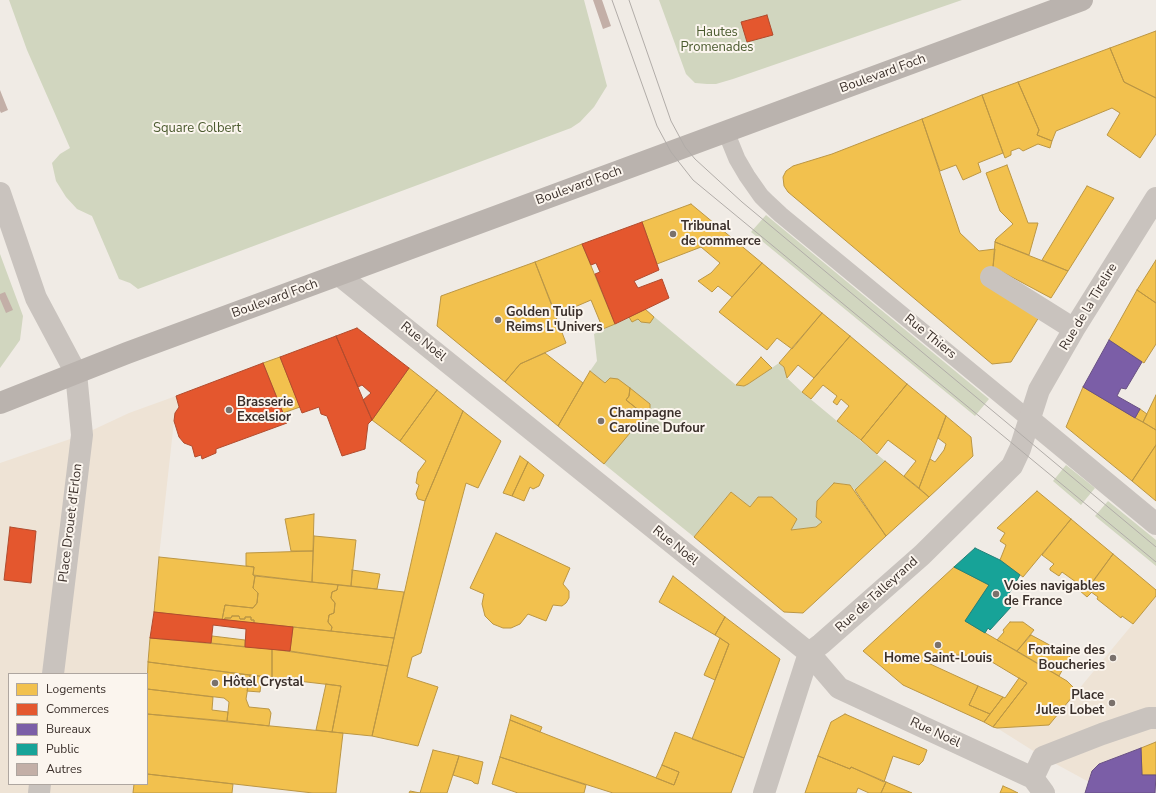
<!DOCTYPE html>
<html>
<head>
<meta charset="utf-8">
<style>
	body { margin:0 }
	#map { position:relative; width:1156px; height:793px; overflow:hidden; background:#f0ebe5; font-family:"Nunito Sans",sans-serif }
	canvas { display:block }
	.legend { position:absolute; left:8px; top:673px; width:140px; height:112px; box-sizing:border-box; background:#fbf5ee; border:1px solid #aea6a0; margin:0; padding:5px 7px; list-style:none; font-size:12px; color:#3b302b }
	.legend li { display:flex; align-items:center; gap:8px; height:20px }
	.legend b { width:20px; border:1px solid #aea6a0 }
</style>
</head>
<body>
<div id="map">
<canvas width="1156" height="793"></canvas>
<ul class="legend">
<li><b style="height:11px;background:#f2c14e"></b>Logements</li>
<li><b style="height:11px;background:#e4572e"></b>Commerces</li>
<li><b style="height:11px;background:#7b5ea7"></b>Bureaux</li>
<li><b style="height:11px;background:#17a398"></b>Public</li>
<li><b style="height:11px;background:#c3afa7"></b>Autres</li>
</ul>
</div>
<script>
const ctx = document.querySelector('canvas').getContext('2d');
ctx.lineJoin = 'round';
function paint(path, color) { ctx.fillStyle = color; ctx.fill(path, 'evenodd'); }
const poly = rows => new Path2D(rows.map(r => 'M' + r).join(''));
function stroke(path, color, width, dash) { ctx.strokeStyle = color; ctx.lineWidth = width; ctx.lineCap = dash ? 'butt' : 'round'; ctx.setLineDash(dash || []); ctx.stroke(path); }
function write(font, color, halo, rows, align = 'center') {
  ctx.font = font + ' "Nunito Sans",sans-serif'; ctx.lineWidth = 4; ctx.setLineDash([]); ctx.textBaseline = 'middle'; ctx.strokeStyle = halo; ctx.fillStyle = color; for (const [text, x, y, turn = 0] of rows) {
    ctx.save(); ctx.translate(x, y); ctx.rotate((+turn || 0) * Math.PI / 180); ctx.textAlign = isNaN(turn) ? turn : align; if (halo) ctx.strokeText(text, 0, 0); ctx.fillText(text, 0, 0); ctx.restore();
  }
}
const green = poly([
	[9,0,584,0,607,86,594,107,580,122,571,128,138,289,130,283,119,279,92,216,77,209,66,197,56,181,52,163,60,154,70,148,27,50],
	[659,0,962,0,733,79,716,84,707,84,695,83,686,74],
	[766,215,989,399,975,416,751,232],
	[0,254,23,316,20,340,0,368],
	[645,309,736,385,744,386,748,384,779,363,784,367,787,378,802,392,885,461,855,490,850,485,834,483,817,501,816,517,822,522,816,527,791,530,797,519,772,497,758,497,750,507,731,492,694,537,604,464,605,383,590,371,597,361,594,334],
	[1066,465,1095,488,1081,505,1053,481],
	[1108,501,1156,540,1156,566,1095,516]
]);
const plaza = poly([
	[176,396,179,406,175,412,146,674,9,674,9,784,134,784,133,793,0,793,0,463,82,435,129,413],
	[1156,596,1156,742,1099,764,1092,771,1089,782,1043,757,997,728,1049,725]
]);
const homes = poly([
	[1156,31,1156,98,1124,82,1110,48,1156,31],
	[1110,48,1124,82,1156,98,1156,134,1140,158,1107,135,1120,113,1112,108,1056,131,1052,141,1037,135,1039,130,1018,82,1110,48],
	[1018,82,1039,130,1037,135,1052,141,1050,148,1038,144,1023,151,1019,148,1011,151,1011,155,1005,158,982,95,1018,82],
	[982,95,1003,153,978,163,981,172,963,180,956,165,940,171,922,119,982,95],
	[922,119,960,233,979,251,995,249,993,267,1039,317,1011,362,992,364,788,192,784,186,783,177,786,171,793,166,832,154,922,119],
	[1007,165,1028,223,1038,223,1029,255,995,242,996,239,1013,224,1000,211,986,173,1007,165],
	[1087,186,1114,198,1068,271,1042,260,1087,186],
	[691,204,762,263,732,297,718,286,712,292,698,281,711,273,720,263,701,247,657,264,642,222,691,204],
	[995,242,1068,271,1051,298,993,267,995,242],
	[582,244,615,324,603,329,591,300,556,315,535,262,582,244],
	[1156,260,1156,303,1137,290,1156,260],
	[535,262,566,343,520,364,505,382,437,326,441,296,535,262],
	[762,263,822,313,792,349,777,338,767,350,719,312,762,263],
	[1137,290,1156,303,1156,344,1144,363,1109,340,1137,290],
	[645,309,654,317,650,323,641,322,638,319,632,322,629,317,645,309],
	[822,313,850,336,814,378,798,365,787,378,784,367,779,363,822,313],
	[850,336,907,384,861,440,837,421,849,406,841,399,837,405,833,402,837,396,823,385,811,399,802,392,850,336],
	[545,353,583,383,558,426,505,382,520,364,545,353],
	[280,357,300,407,283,413,263,363,280,357],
	[761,357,772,368,748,384,744,386,736,385,761,357],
	[409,368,437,390,400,441,372,420,409,368],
	[590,371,605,383,610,378,618,379,630,388,629,396,626,400,645,415,604,464,558,426,590,371],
	[907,384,946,416,919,488,904,476,916,461,888,440,877,454,861,440,907,384],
	[1083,387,1156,430,1156,445,1132,481,1066,427,1083,387],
	[630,388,650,404,650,410,645,415,626,400,629,396,630,388],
	[437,390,463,411,425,501,418,499,416,494,419,485,416,483,418,472,426,461,400,441,437,390],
	[1156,395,1156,430,1143,422,1156,395],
	[1140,409,1147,414,1143,422,1135,418,1140,409],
	[463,411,501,441,478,488,466,483,421,653,412,657,407,677,438,687,418,746,372,736,425,501,463,411],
	[946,416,971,437,973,456,929,497,919,488,930,459,935,462,944,450,946,444,938,438,946,416],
	[1156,445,1156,501,1132,481,1156,445],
	[520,456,528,462,512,496,503,493,520,456],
	[885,461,929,497,886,536,855,490,885,461],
	[528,462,544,475,539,486,533,489,530,487,524,501,512,496,528,462],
	[834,483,850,485,886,536,803,613,784,612,694,537,731,492,750,507,758,497,772,497,797,519,791,530,816,527,822,522,816,517,817,501,834,483],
	[1037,491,1071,519,1023,577,1000,560,1006,545,1000,541,1005,533,997,528,1037,491],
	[314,514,313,551,291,551,285,519,314,514],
	[1071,519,1113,554,1087,590,1062,572,1059,576,1050,570,1050,568,1054,564,1042,555,1071,519],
	[496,533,570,568,563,584,569,591,569,598,566,603,562,606,553,605,546,621,528,614,520,624,511,628,503,628,493,624,485,616,482,604,484,594,470,588,496,533],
	[314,536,356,540,351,586,312,582,314,536],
	[313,551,312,582,253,575,254,567,246,566,246,553,313,551],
	[1113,554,1156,590,1156,596,1133,624,1122,616,1121,618,1097,599,1098,597,1087,589,1113,554],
	[159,557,254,567,253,575,255,576,253,588,258,593,257,603,253,608,225,605,222,620,154,612,159,557],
	[954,567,989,585,965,621,1067,681,1077,691,1049,725,997,728,993,727,1027,683,982,656,933,654,928,663,978,686,969,705,990,714,984,722,903,685,863,651,954,567],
	[352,570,380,574,377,589,351,586,352,570],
	[255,576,338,585,337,590,332,592,331,598,335,603,334,613,329,615,328,622,332,627,331,631,254,623,254,620,251,620,251,617,245,617,245,619,240,619,239,616,232,616,231,618,225,618,224,620,222,620,225,605,253,608,257,603,258,593,253,588,255,576],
	[673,576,725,617,715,635,659,602,673,576],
	[338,585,404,592,394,638,331,631,332,627,328,622,329,615,334,613,335,603,331,598,332,592,337,590,338,585],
	[1083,588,1087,590,1087,589,1092,592,1087,597,1079,590,1083,588],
	[232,616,239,616,240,619,245,619,245,617,251,617,251,620,254,620,254,623,224,620,225,618,231,618,232,616],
	[725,617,780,659,744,758,692,739,729,644,715,635,725,617],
	[1010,622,1023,622,1034,630,1017,651,997,640,1004,632,1003,630,1010,622],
	[293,627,394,638,388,666,290,651,293,627],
	[1031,635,1070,656,1059,676,1017,651,1031,635],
	[212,636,245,640,245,647,211,643,212,636],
	[150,638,272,649,272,678,148,662,150,638],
	[720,638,729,644,715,680,704,675,720,638],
	[272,649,388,666,372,736,332,732,341,686,272,678,272,649],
	[148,662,250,675,246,699,249,707,269,709,271,713,269,726,227,721,229,702,224,698,147,689,148,662],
	[250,675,262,676,260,692,247,691,250,675],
	[1019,678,1027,683,993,727,984,722,1003,697,1005,698,1019,678],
	[326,684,341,686,332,732,316,730,326,684],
	[978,686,1003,697,990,714,969,705,978,686],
	[147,689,213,697,212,710,228,712,227,721,147,714,147,689],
	[147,714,343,733,336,793,313,793,147,774,147,714],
	[845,714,927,750,923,761,919,765,893,756,884,782,851,767,850,769,818,756,831,722,845,714],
	[511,715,542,727,540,732,510,720,511,715],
	[510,720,674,785,679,772,662,765,675,732,744,758,731,793,613,793,500,757,510,720],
	[1156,742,1156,775,1142,775,1141,748,1156,742],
	[433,750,459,756,447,793,409,793,410,791,420,793,433,750],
	[459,756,483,762,478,784,474,783,472,781,453,775,459,756],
	[818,756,850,769,851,767,886,782,881,793,869,793,858,788,856,793,805,793,818,756],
	[500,757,586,785,584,793,518,793,492,784,500,757],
	[662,765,679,772,674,785,656,778,662,765],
	[147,774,233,784,232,793,133,793,134,784,147,784,147,774],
	[886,782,912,793,881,793,886,782],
	[1003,786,1010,789,1018,793,1000,793,1003,786]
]);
const shops = poly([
	[767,15,773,35,747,42,741,22,767,15],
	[642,222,659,270,634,281,638,288,662,279,669,298,615,324,595,274,600,272,596,263,591,265,582,244,642,222],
	[357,328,409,368,372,420,363,400,371,393,362,385,358,387,336,336,357,328],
	[336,336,372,420,368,424,365,449,342,456,327,416,321,414,319,407,302,413,280,357,336,336],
	[263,363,287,423,216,449,216,453,202,459,201,455,195,457,192,446,184,443,179,437,174,421,175,413,179,407,176,396,263,363],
	[10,527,36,531,31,583,4,580,10,527],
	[154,612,293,627,290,651,245,647,246,629,213,625,211,643,150,638,154,612]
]);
const offices = poly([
	[1109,340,1142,362,1126,389,1121,388,1117,396,1140,409,1135,418,1083,387,1109,340],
	[1141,748,1142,775,1156,775,1155,793,1085,793,1092,771,1099,764,1141,748]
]);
const public = poly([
	[975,548,1000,560,1020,575,1004,602,1011,607,990,630,988,628,985,633,965,621,989,585,954,567,975,548]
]);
const building = poly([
	[593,0,602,0,611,26,603,29],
	[0,90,8,110,1,113,0,111],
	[5,292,13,310,6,313,0,299,0,294]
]);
const lane = poly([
	[726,132,737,159,747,176,761,196,766,201,781,215,1029,419]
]);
const street = poly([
	[0,193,36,298,76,373,82,435,53,674],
	[339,275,809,653,839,688,1033,778,1044,793],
	[991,277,1074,329],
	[1029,419,1156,524],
	[1033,778,1043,757,1102,734,1149,718,1156,718],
	[39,793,40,784],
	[764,793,809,653,821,644,922,555,1012,466,1020,449,1039,390,1074,329,1156,198]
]);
const secondary = poly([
	[0,403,127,353,1082,0]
]);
const tram = poly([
	[612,0,657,126,671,152,693,180,1156,562],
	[629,0,671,121,685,147,695,159,742,202,1156,547]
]);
const markers = [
	[673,234,4,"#7a716c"],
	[498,320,4,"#7a716c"],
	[229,410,4,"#7a716c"],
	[601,421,4,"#7a716c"],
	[996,594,4,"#7a716c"],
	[938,645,4,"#7a716c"],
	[1113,658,4,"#7a716c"],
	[215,683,4,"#7a716c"],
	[1112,703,4,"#7a716c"]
];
const parkNames = [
	["Hautes",717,33],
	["Promenades",717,48],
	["Square Colbert",197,129]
];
const streetNames = [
	["Boulevard Foch",883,74,-20],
	["Boulevard Foch",579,186,-20],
	["Boulevard Foch",275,299,-20],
	["Rue de la Tirelire",1089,307,-59],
	["Rue Thiers",930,337,39],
	["Rue Noël",423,342,39],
	["Place Drouet d'Erlon",71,523,-83],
	["Rue Noël",675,546,39],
	["Rue de Talleyrand",877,595,-42],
	["Rue Noël",935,733,25]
];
const poiNames = [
	["Tribunal",681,227],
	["de commerce",681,242],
	["Golden Tulip",506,313],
	["Reims L'Univers",506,328],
	["Brasserie",237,403],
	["Excelsior",237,418],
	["Champagne",609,414],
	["Caroline Dufour",609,429],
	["Voies navigables",1004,587],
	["de France",1004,602],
	["Fontaine des",1105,651,"right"],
	["Boucheries",1105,666,"right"],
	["Home Saint-Louis",938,659,"center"],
	["Hôtel Crystal",223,683],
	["Place",1104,696,"right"],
	["Jules Lobet",1104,711,"right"]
];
paint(green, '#d1d6bf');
paint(plaza, '#eee3d5');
paint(homes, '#f2c14e');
stroke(homes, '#bb9644', 1);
paint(shops, '#e4572e');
stroke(shops, '#b14b2d', 1);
paint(offices, '#7b5ea7');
stroke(offices, '#685082', 1);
paint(public, '#17a398');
stroke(public, '#228077', 1);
paint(building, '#c3afa7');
stroke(lane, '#c9c3be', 17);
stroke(street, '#c9c3be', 22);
stroke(secondary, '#bab3ae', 22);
stroke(tram, '#b1aca8', 1);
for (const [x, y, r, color] of markers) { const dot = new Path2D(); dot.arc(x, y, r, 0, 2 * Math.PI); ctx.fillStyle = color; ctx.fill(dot); stroke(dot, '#fbf5ee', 1.5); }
write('13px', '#4a5a2e', '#fbf5ee', parkNames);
write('13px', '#3b302b', '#fbf5ee', streetNames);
write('bold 13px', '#3b302b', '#fbf5ee', poiNames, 'left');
</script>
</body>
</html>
